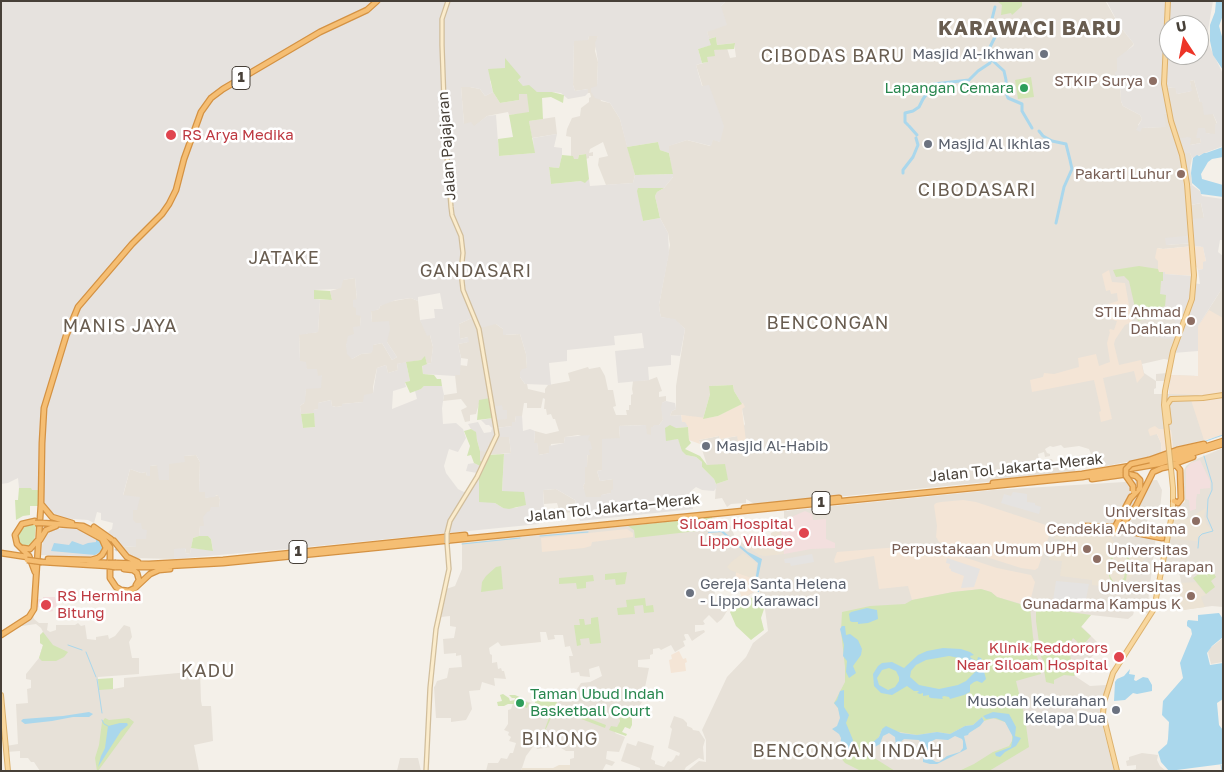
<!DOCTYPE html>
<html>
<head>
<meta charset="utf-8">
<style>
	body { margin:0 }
	#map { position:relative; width:1224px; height:772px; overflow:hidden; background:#f4f0e9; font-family:"Golos Text",sans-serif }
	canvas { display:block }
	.frame { position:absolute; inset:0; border:2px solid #474038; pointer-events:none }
	.north { position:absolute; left:1159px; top:15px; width:50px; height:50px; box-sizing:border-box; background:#fff; border:1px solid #b5b3af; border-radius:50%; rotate:349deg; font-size:14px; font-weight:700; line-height:20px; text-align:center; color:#474038 }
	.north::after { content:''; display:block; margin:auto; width:18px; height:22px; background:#ed3427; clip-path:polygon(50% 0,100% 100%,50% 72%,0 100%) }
</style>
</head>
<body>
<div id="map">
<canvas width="1224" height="772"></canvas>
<div class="frame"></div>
<div class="north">U</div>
</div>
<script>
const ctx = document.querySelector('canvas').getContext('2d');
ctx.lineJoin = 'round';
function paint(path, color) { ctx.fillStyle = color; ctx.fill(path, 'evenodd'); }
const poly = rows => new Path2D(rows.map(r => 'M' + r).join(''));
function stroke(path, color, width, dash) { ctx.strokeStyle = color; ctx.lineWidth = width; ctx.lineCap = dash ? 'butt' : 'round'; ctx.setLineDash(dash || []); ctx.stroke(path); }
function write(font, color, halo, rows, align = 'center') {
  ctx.font = font + ' "Golos Text",sans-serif'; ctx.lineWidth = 5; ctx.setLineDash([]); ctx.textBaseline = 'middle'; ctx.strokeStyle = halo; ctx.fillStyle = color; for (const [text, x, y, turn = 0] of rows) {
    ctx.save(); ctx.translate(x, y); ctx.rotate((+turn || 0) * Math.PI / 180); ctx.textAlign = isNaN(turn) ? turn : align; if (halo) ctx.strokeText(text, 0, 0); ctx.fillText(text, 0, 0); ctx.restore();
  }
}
const residential = poly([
	[726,1,1106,2,1119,25,1134,44,1127,51,1120,83,1121,101,1123,106,1140,115,1142,119,1138,125,1142,128,1161,127,1164,114,1168,113,1164,87,1176,88,1177,94,1191,91,1190,81,1194,80,1200,102,1202,102,1213,114,1217,124,1215,125,1215,135,1206,133,1197,138,1200,137,1201,143,1190,145,1188,137,1190,153,1192,158,1190,168,1192,185,1188,186,1191,205,1201,203,1204,218,1194,235,1166,245,1194,243,1194,246,1163,249,1158,248,1158,272,1163,272,1163,281,1174,307,1185,314,1184,318,1176,321,1170,333,1153,330,1166,339,1175,339,1170,360,1164,359,1142,364,1144,373,1156,381,1156,374,1167,373,1171,375,1198,376,1198,326,1223,287,1223,435,1173,448,1171,431,1150,428,1157,434,1161,443,1162,455,1101,467,1099,460,1091,454,1089,449,1079,446,1064,448,1061,445,1053,447,1050,446,1045,449,1047,453,1050,454,1050,456,1045,457,1044,452,1038,454,1041,470,1049,469,1049,459,1052,459,1053,461,1073,463,1076,473,756,505,746,499,746,503,731,504,727,507,722,498,715,499,716,484,728,480,707,465,699,440,719,436,720,439,738,436,745,424,742,409,743,403,742,404,734,391,733,385,710,386,710,394,703,419,681,415,670,416,672,411,676,409,676,386,685,329,675,320,661,317,660,313,659,305,670,245,668,233,660,218,655,196,657,192,664,188,673,177,668,146,687,140,710,146,713,139,720,142,696,65,707,62,707,57,714,50,727,48,730,58,736,57,734,43,717,45,716,37,709,39,707,32,721,6],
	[1156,381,1170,381,1169,394,1154,394,1154,389,1156,388],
	[589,36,598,36,595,51,598,62,597,86,601,101,610,103,620,119,635,175,633,183,606,185,598,165,599,158,608,156,603,142,590,149,589,153,593,152,593,156,589,156,589,158,586,159,586,154,579,155,578,159,573,159,571,156,571,137,566,136,567,129,572,118,580,116,581,108,589,102,589,98,591,97,590,93,588,93,588,89,575,91,573,85,574,40,588,40],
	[461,87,470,87,480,89,485,96,493,92,500,103,519,100,518,94,528,94,529,113,509,115,508,112,487,116,474,127,464,124],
	[555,117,557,134,532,138,529,121],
	[355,278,357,300,354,307,356,307,361,316,360,326,346,345,352,359,361,354,371,353,373,345,382,343,392,360,397,357,387,342,387,337,372,322,371,311,379,309,380,306,387,302,411,298,418,301,420,320,430,335,433,347,431,363,427,364,425,357,421,360,397,364,398,370,388,373,386,365,377,368,373,387,373,393,363,402,342,404,342,406,336,407,332,406,331,400,318,403,318,409,314,410,314,413,301,414,300,406,304,403,306,389,322,376,318,376,307,369,300,361,299,334,318,332,320,300,332,300,330,291,337,289,342,280],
	[476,316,496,324,503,329,506,335,520,334,526,354,527,368,520,377,525,384,527,384,528,389,545,393,545,389,548,385,570,381,568,373,588,367,589,369,600,367,605,376,608,390,613,390,616,406,613,407,616,415,627,415,626,410,629,410,629,405,631,405,631,395,633,394,632,389,633,381,649,380,657,377,662,391,659,392,659,397,666,396,666,401,662,403,663,420,659,425,653,427,651,435,646,435,646,425,619,426,620,438,602,470,597,471,600,481,613,479,614,489,611,493,602,495,602,497,585,497,583,486,585,483,585,467,587,466,588,438,578,435,565,437,564,443,551,444,550,453,538,455,537,443,534,443,535,431,546,434,559,431,555,419,553,419,551,414,547,415,546,409,544,409,545,399,543,398,541,408,527,408,527,403,524,403,522,416,516,416,515,422,512,426,496,428,495,420,507,410,503,410,479,404,476,414,470,415,470,421,465,422,461,410,467,407,461,399,443,401,444,395,457,393,455,375,460,375,460,365,467,366,468,359,461,358,458,344,468,342,468,337,460,339,459,324],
	[495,436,509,436,511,453,488,455,485,462,479,461,480,451,487,451,489,441],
	[1223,448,1223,607,1212,606,1183,610,1175,608,1174,602,1180,596,1182,586,1180,576,1176,569,1164,568,1175,508,1185,502,1183,473,1186,466,1194,460],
	[196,455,200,462,199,491,205,492,205,498,219,495,220,500,219,507,210,511,204,526,200,526,199,536,193,538,190,554,185,553,186,549,174,549,174,559,134,558,129,555,122,546,136,547,136,539,146,539,142,529,133,521,133,510,123,496,130,469,141,473,146,472,147,476,150,476,150,466,158,465,169,480,168,464,184,456],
	[1157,480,1162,490,1159,518,1148,516,1146,533,1156,535,1148,602,1151,611,1148,614,1135,608,1133,615,1128,619,1091,615,1081,626,1098,643,1092,652,1094,654,1090,659,1086,660,1075,676,1090,686,1106,685,1101,708,1101,719,1114,771,687,771,699,761,706,762,706,740,702,730,727,677,746,657,753,643,768,631,764,602,760,597,760,592,756,591,742,599,739,588,719,586,715,588,714,604,716,608,727,611,722,619,717,623,709,615,703,621,705,624,703,625,695,625,695,632,704,630,705,632,692,641,688,634,685,634,684,635,686,640,683,641,685,646,675,652,671,645,661,650,659,648,653,649,653,654,650,655,650,659,638,660,638,667,649,668,642,702,639,707,635,708,629,716,619,718,620,721,615,733,625,737,619,752,607,751,606,759,615,762,612,766,606,764,602,771,570,771,570,759,574,758,574,751,566,751,558,746,537,749,535,744,526,756,521,771,486,771,488,763,498,763,501,758,507,759,510,753,513,753,516,743,509,741,511,737,508,735,509,732,504,730,508,724,508,710,511,709,515,698,554,709,559,699,567,694,575,692,581,683,590,682,602,676,599,666,589,669,590,677,580,676,579,672,571,673,569,656,573,656,570,646,565,647,563,635,554,635,555,639,548,640,546,632,540,632,541,642,501,646,498,642,489,648,490,654,492,655,492,663,497,662,498,669,501,668,502,671,504,671,506,679,494,678,495,686,482,682,480,690,469,691,472,709,466,720,451,722,451,718,436,718,434,687,435,686,437,681,447,678,449,668,462,667,461,655,456,656,456,653,444,654,443,639,454,638,456,627,450,626,450,616,441,617,446,589,455,586,462,569,462,543,706,518,709,529,730,525,735,537,746,546,755,541,758,544,771,540,771,533,781,530,786,520,784,518,784,511,993,490],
	[556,489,575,500,577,512,560,513,557,503,544,504,543,490],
	[33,615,34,619,39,623,48,623,47,630,50,632,56,630,56,625,75,625,78,623,81,626,85,625,87,639,96,640,96,637,108,635,109,639,115,636,124,625,130,627,132,637,129,642,132,658,139,658,139,674,98,677,98,679,113,689,124,687,124,678,200,671,201,701,202,706,211,706,213,741,194,745,199,771,40,771,34,762,31,762,28,758,20,758,20,751,6,752,6,746,18,744,16,704,28,703,27,689,31,688,31,680,26,679,26,674,39,658,43,645,40,643,40,635,43,632,41,628,36,624,22,626,21,625],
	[1223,638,1223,662,1211,664,1208,652,1210,648],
	[674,716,683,719,687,723,687,726,692,728,693,730,699,731,705,740,703,747,704,760,699,758,686,767,684,771,640,771,640,768,621,761,627,743,636,746,638,741,654,746,651,759,655,761,655,764,664,767,668,761,671,762,674,759,676,755,679,756,680,753,668,748,672,729,670,727],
	[1142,753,1158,755,1157,760,1160,766,1166,771,1130,771,1136,769,1136,765,1127,766,1126,761,1129,760,1129,757],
	[400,758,418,758,421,771,397,771]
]);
const commercial = poly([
	[1194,246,1203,247,1206,261,1203,269,1198,270,1197,267,1193,267,1193,276,1165,274,1158,272,1158,261,1155,258,1157,248,1163,249],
	[1109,270,1112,282,1125,283,1132,322,1125,325,1115,340,1114,344,1119,365,1141,360,1144,375,1137,383,1134,371,1103,378,1112,419,1101,422,1099,412,1101,411,1094,380,1032,392,1030,380,1043,377,1044,373,1054,374,1079,367,1078,358,1096,354,1099,366,1110,362,1107,343,1110,332,1109,331,1110,329,1114,330,1117,321,1110,319,1108,304,1118,301,1117,293,1111,294,1110,290,1106,291,1102,274],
	[1209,310,1223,318,1223,435,1204,440,1191,400,1199,400,1199,395,1169,394,1171,375,1198,376,1198,326],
	[743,403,745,407,742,409,746,441,738,442,737,436,720,439,719,436,699,440,700,444,689,440,688,427,682,422,681,415,707,418,718,416],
	[1155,426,1159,429,1171,430,1173,448,1162,455,1161,443,1157,434,1150,436,1148,430,1150,428],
	[963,500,976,502,1049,526,1051,530,1038,568,1035,570,1021,568,939,542,936,537,937,526,934,505,936,503,941,502],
	[627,529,633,533,633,537,592,542,591,546,584,548,542,552,541,538],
	[923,545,934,547,997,568,1031,575,1035,582,1029,606,997,597,991,592,981,589,953,592,912,600,908,586,879,589,874,556,835,563,834,560,837,552],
	[736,572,752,578,755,577,757,590,742,599,739,588,735,587],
	[679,651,683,659,686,658,687,662,685,663,686,671,671,673,669,660,672,659,671,655]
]);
const industrial = poly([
	[1,1,726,1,721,6,727,25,707,32,712,45,698,49,702,63,696,65,702,86,709,85,724,126,720,142,713,140,711,146,687,140,669,146,669,153,660,150,658,142,627,147,620,119,610,103,595,98,591,92,591,88,597,86,598,62,595,43,598,36,589,36,588,40,574,41,573,85,575,91,588,89,588,93,585,96,568,99,561,93,552,92,537,92,523,87,505,59,505,68,490,81,493,92,485,96,480,89,470,87,461,87,464,124,471,122,474,126,487,116,496,115,499,156,534,153,533,138,557,134,554,147,562,148,562,155,559,168,549,167,551,184,581,181,589,179,590,186,633,183,635,175,673,174,673,177,664,188,638,188,643,221,660,218,668,233,669,253,659,305,660,313,661,317,675,319,685,329,680,356,671,355,671,365,648,367,649,380,618,383,615,351,644,348,642,333,614,336,615,345,567,350,567,361,549,363,551,385,525,384,520,377,520,372,522,369,527,368,526,354,520,334,503,335,503,329,496,324,480,328,476,316,459,324,460,339,468,337,469,342,458,344,461,358,460,375,455,375,455,376,423,374,422,365,431,363,433,347,430,335,427,336,420,320,435,318,434,309,443,309,440,293,418,297,418,301,411,298,396,300,380,306,379,309,374,311,371,311,372,322,389,321,390,329,387,342,397,357,392,360,382,343,373,345,373,350,371,353,361,354,352,359,347,354,346,345,348,336,354,334,353,327,360,326,361,316,356,315,356,308,353,307,353,300,357,299,355,278,343,280,341,288,337,289,314,290,315,299,320,300,318,332,299,335,300,361,306,362,307,369,317,369,318,376,322,375,321,388,306,389,305,402,300,406,303,428,315,427,313,410,318,409,318,403,331,400,332,406,336,407,342,406,342,404,363,402,364,395,373,393,377,368,386,365,388,373,398,370,397,364,406,362,410,381,405,382,406,387,393,391,392,409,417,399,415,391,421,389,424,386,442,386,444,395,442,408,443,424,456,423,463,429,466,438,458,452,449,449,444,466,446,473,458,489,464,492,467,490,475,480,477,473,466,471,468,464,474,463,482,467,495,503,503,508,516,508,520,506,502,492,504,454,511,453,509,437,495,437,492,442,489,442,487,452,480,451,475,432,471,429,468,424,478,422,484,433,491,432,492,428,489,425,486,425,481,420,494,418,492,407,502,405,503,410,507,410,507,419,496,420,497,428,512,426,512,422,515,422,516,416,522,416,523,431,530,429,535,431,534,443,537,443,539,455,549,453,549,446,564,443,565,437,590,435,588,440,590,441,592,449,589,450,590,455,587,455,587,467,585,467,585,483,583,486,586,497,601,497,601,495,611,493,611,490,613,489,613,479,600,481,597,471,602,470,602,439,620,438,619,426,646,425,647,434,651,435,651,427,653,427,654,425,659,425,663,420,661,408,662,403,666,401,675,403,676,409,672,411,670,416,681,415,682,422,685,422,688,427,676,428,666,440,678,439,686,455,696,457,702,462,702,467,714,479,717,487,714,491,702,490,696,487,691,491,693,509,580,521,575,500,556,489,543,490,544,510,540,516,539,524,287,549,174,559,174,549,186,548,185,553,190,554,191,548,213,550,211,539,208,536,199,536,200,526,204,526,203,517,207,512,210,511,211,507,219,507,220,499,218,495,216,495,215,497,205,498,205,492,199,492,200,462,196,455,184,456,185,462,169,464,169,480,159,480,157,465,150,466,150,476,147,476,146,472,141,473,130,469,123,495,140,497,137,510,133,510,133,520,136,523,141,523,142,529,147,530,146,539,136,539,136,547,122,546,108,532,112,529,113,523,101,520,101,513,97,512,94,523,88,520,59,518,48,511,45,507,38,506,38,490,31,490,31,488,19,488,18,478,8,483,1,484],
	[1104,1,1213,1,1207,36,1209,45,1223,74,1223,146,1192,158,1190,153,1183,154,1177,139,1188,137,1191,138,1190,145,1201,143,1200,138,1196,138,1198,128,1205,128,1206,133,1215,134,1215,125,1217,123,1213,114,1204,115,1202,102,1200,102,1194,80,1190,81,1192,91,1177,94,1175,88,1164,87,1169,113,1164,114,1166,127,1142,128,1140,132,1136,130,1142,119,1140,115,1123,106,1121,101,1120,84,1116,84,1115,72,1117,71,1117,58,1133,46,1134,44,1119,25,1107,2],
	[1169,25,1199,25,1199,55,1169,55],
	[1192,185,1200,191,1202,196,1223,199,1223,240,1220,240,1218,252,1223,256,1223,287,1198,326,1198,351,1173,353,1178,339,1166,339,1151,336,1153,330,1170,333,1171,324,1175,325,1175,317,1183,318,1185,314,1172,313,1173,307,1165,306,1166,295,1160,294,1163,272,1165,272,1165,274,1193,276,1192,283,1200,284,1198,270,1203,269,1203,262,1206,261,1203,247,1194,246,1194,243,1166,245,1165,238,1194,235,1192,219,1204,218,1201,203,1191,205,1188,186],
	[66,528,78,529,95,535,103,545,103,551,99,556,90,558,41,555,43,539,47,532,56,529]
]);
const education = poly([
	[1206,508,1204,516,1206,523,1212,530,1211,532,1199,535,1197,541,1170,539,1174,519,1187,519],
	[1061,529,1111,537,1117,547,1145,550,1145,558,1134,574,1120,588,1092,585,1092,580,1060,576,1062,561,1049,560,1051,548,1063,550,1064,540,1054,539,1057,531],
	[781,530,784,554,765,556,759,555,746,546,755,541,758,544,766,542,771,540,771,533],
	[743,553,757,563,755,577,752,578,743,575,730,570,727,567,731,562],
	[1196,582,1206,595,1201,597,1205,607,1183,610,1175,608,1174,602,1180,596,1181,583],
	[559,765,570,765,570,771,521,771,522,768,553,768]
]);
const medical = poly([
	[1200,460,1210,481,1210,488,1200,489,1200,494,1197,494,1196,500,1196,509,1190,511,1189,500,1186,499,1186,469,1191,463],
	[805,511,812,514,813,520,826,519,826,539,835,543,835,548,811,549,784,554,781,530,787,519],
	[43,597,55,597,57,607,52,608,53,611,48,612,47,609,36,607,37,599,43,599]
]);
const green = poly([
	[997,1,1022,1,1022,6,1012,15,1011,13,1001,15,1002,5],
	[716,37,717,45,735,43,734,49,714,50,715,56,707,57,708,62,702,63,698,49,711,45,709,39],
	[505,58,521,77,518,80,523,86,529,85,537,92,552,92,564,95,563,103,551,97,542,98,543,119,529,121,535,153,499,156,498,139,513,137,509,115,529,112,527,94,519,94,519,100,500,103,493,92,488,69,505,68],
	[1031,77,1034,97,1018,99,1015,80],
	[658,142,660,150,669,153,673,174,635,175,627,147],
	[586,154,589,179,585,183,581,181,551,184,549,167,559,168,562,155,573,156,574,159,578,159,579,155],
	[638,188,664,188,657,192,655,196,660,218,643,221,637,191],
	[1139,266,1158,269,1159,272,1163,272,1163,281,1161,281,1160,294,1166,295,1165,306,1162,307,1164,314,1138,321,1129,281,1124,276,1116,277,1113,270],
	[314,290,330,291,332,300,314,299],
	[425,356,427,364,422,366,423,374,434,375,437,379,441,379,442,386,424,386,421,389,410,393,405,382,410,381,406,362,421,360],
	[733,385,734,391,742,404,718,416,703,419,710,394,709,386],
	[490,398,494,418,477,420,479,400],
	[314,413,315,427,303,428,301,414],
	[670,425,676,428,688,427,689,440,691,443,685,449,700,456,707,465,725,464,728,480,716,484,714,479,702,467,702,462,696,457,686,455,682,451,678,439,666,441,665,428],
	[471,429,476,432,477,440,480,451,480,461,485,462,488,455,504,454,502,491,524,492,526,505,509,509,503,508,495,503,479,502,479,476,482,467,474,463,471,455,467,456,470,446,464,431],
	[19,488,31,488,32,490,38,490,38,506,30,506,30,515,23,516,16,520,15,500,18,500],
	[712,517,714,528,697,531,635,538,634,530,628,526],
	[29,524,36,525,34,545,30,548,20,546,18,541,20,530],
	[199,536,208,536,211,539,213,551,191,548,193,538],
	[1118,551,1123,551,1129,558,1126,580,1118,585,1111,582,1109,576,1111,556],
	[1117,553,1125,555,1127,559,1124,578,1118,583,1113,581,1110,576,1113,556],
	[501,566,503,589,481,592,482,582,486,576,496,567],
	[1209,566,1216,577,1211,581,1215,587,1206,594,1193,578,1203,571,1209,578,1206,573,1210,571,1207,567],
	[627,572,625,584,616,585,615,579,605,580,605,574],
	[593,575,594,581,586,582,586,588,577,589,576,583,559,584,559,578],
	[981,589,991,592,997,597,1030,607,1033,637,1041,674,1016,681,1025,718,1029,747,989,771,959,771,974,764,993,752,1009,746,1012,741,1012,733,1005,722,993,718,984,721,982,717,973,725,965,726,950,734,937,732,917,735,882,729,879,737,866,749,868,754,895,771,861,771,845,763,841,758,842,741,838,727,841,719,838,708,834,703,845,682,845,667,841,631,842,612,870,606,905,604,912,600,953,592],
	[754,596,764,609,761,618,764,630,751,640,736,626,730,612,749,598,750,599],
	[645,598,646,606,653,605,654,612,644,613,643,605,634,606,635,614,618,615,617,608,627,607,626,600],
	[1036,607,1091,615,1081,627,1091,636,1082,646,1073,638,1069,645,1071,661,1085,661,1074,676,1064,675,1054,680,1054,684,1046,682,1043,664,1044,661,1041,657,1036,621],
	[598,617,601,643,590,644,589,638,580,639,581,645,577,646,574,625,580,625,579,619,584,619,585,625,591,624,591,618],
	[43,632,53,645,68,652,64,657,56,661,42,661,39,658,43,645,40,643,40,635],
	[113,678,113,689,99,690,98,679],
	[503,694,509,698,510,701,515,700,515,698,512,698,509,695,515,695,522,698,522,701,529,703,527,708,521,706,521,704,518,702,520,700,518,699,514,704,508,704,504,706,498,706,497,702,502,701,500,695],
	[537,698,541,701,541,698,546,697,550,702,557,702,556,706,606,725,605,728,555,709,545,731,546,737,543,737,543,734,552,710,535,703,535,699],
	[632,712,633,713,630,717,632,718,632,725,630,729,625,727,622,732,627,734,626,736,609,730,611,726,617,727,620,721,619,718,629,716],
	[105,718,109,720,129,718,134,722,98,771,97,771,95,758,99,745,102,722]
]);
const parking = poly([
	[1013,492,1027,494,1027,502,1035,503,1035,505,1041,507,1039,514,1001,503,1004,494,1011,496],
	[812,554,814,562,791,566,790,563,785,563,784,559],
	[947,558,980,569,974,587,961,588,964,576,951,571,951,569,949,568,950,564,946,563],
	[1056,581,1089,584,1084,610,1052,607]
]);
const water = poly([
	[1216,1,1223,1,1223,15,1219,26,1223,40,1223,70,1213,55,1210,41,1210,25,1215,12],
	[1223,147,1223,157,1212,159,1208,162,1201,174,1202,179,1223,185,1223,197,1201,194,1200,190,1192,183,1191,173,1193,158,1197,155,1199,156,1204,153,1206,153],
	[718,530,723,531,748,552,762,559,758,578,759,592,758,592,755,582,758,563,721,532,708,533,708,532],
	[96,538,101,541,103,547,100,552,95,555,51,551,54,543,69,545,72,541,83,545,88,543,96,542],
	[867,608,877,610,878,619,868,623,858,624,858,622,852,622,850,621,849,614,851,612],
	[1219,613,1223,619,1223,637,1212,646,1207,653,1210,665,1223,663,1223,699,1217,703,1219,725,1223,730,1223,764,1169,771,1161,762,1158,752,1167,744,1168,739,1169,722,1162,715,1163,701,1183,678,1180,663,1192,634,1191,629,1187,626,1187,622,1188,620,1198,621,1198,615],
	[845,626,846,635,850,634,858,640,862,649,861,655,853,666,856,673,849,678,846,672,847,661,843,656,844,645,840,629,842,626],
	[943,648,961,649,970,652,974,655,970,656,971,658,977,661,978,657,981,658,985,665,983,668,986,679,982,683,977,681,974,682,970,685,970,692,964,695,950,699,949,697,944,696,942,697,943,699,931,698,929,697,929,695,923,696,923,693,920,694,917,693,919,691,914,691,907,686,892,695,881,693,874,686,873,674,878,666,882,663,892,662,904,668,918,655,927,651],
	[949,656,964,659,971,663,975,667,976,671,966,681,958,685,939,689,919,685,910,677,911,671,916,665,926,660],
	[889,668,896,671,899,677,899,681,895,687,888,690,879,685,877,678,882,670],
	[1130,669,1129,674,1135,675,1134,680,1136,681,1143,677,1148,678,1152,685,1152,691,1137,694,1133,693,1125,700,1114,701,1115,682,1117,679,1124,676],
	[844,690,844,707,849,715,846,723,853,740,852,746,847,751,840,750,841,738,839,734,832,729,837,726,840,718,838,708,834,703,837,700,840,691],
	[89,712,93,714,89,717,73,717,52,721,25,724,21,721,23,719,63,716],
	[993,712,1009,714,1016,727,1015,736,1021,738,1016,746,1005,752,1000,757,996,756,995,753,1011,747,1013,737,1005,722,996,718,986,719,983,716],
	[982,717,984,721,980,726,969,733,968,735,964,736,967,749,937,764,930,764,923,762,923,746,919,740,904,739,896,746,895,737,889,733,883,736,880,744,873,748,870,754,866,755,864,753,865,749,879,737,882,729,886,726,901,733,917,735,937,732,950,734,965,726,973,725],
	[955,736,962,739,963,741,963,748,960,752,947,756,939,762,936,762,931,759,928,754,930,742,936,739,948,740],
	[120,723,127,723,128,725,121,731,98,767,101,756,105,748,108,726]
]);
const stream = poly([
	[1200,443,1223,435],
	[540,536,588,532],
	[462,544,520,538],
	[1198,548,1199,537,1202,534,1213,531,1207,517,1208,499,1212,490,1212,483,1204,456],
	[68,645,82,650],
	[86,652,96,677],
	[97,679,102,713],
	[102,720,104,724,108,726],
	[1221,765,1222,771]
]);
const river = poly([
	[992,57,993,61,1004,71,1006,80,1006,93,1008,98,1022,104,1022,111,1032,128],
	[908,125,905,122,905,113,913,111,919,107,923,99,934,84,969,80,978,71,990,63,990,47,995,37,991,23,995,7],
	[909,126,917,135],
	[1039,131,1043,136,1052,141,1066,144,1070,160,1072,169,1064,187,1056,223],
	[903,173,903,170,913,157,918,145,916,138]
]);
const highwayTunnel = poly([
	[116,548,118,550]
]);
const secondary = poly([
	[447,533,450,521,477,477,497,435,479,329,463,290,461,272,463,253,461,236,452,215,451,207,445,130,442,45,442,19,448,1],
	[426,771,430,688,436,629,449,569,447,543]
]);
const primary = poly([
	[1168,1,1164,84,1171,121,1182,155,1187,184,1194,275,1192,299,1173,351,1165,391,1164,405,1169,450],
	[1169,422,1167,405,1171,399,1203,398,1223,395],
	[1,695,8,771],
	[1117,771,1103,714,1104,702,1113,673,1154,609,1173,509,1173,488,1171,469]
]);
const highway = poly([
	[1149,460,1177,450,1204,444],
	[1174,464,1193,457],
	[1092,479,1128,474,1136,476,1140,480,1140,488,1130,499],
	[993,483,1082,474,1136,465,1192,451,1223,441],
	[42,505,52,517,72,523],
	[744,508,839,498],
	[35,521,22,524,15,535,17,544,29,556,35,572],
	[43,523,83,526,101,535,110,547,110,578,116,587,121,590,129,591,135,588,150,574,159,570,170,569],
	[1125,523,1124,528,1127,531,1162,538],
	[1081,526,1115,527,1131,497],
	[94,527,111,539],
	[1073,529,1085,529,1110,533,1118,531,1136,506,1153,472,1162,468,1176,465,1180,470,1181,499,1178,503,1174,501],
	[40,540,46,530,56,526],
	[114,541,127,557,138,562],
	[23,548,30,549,37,541],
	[1,553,27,557],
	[48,559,91,560,98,558,102,555,106,548,102,539,78,526],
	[42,562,108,566],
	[89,562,108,563],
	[116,563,149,564,223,560,465,535],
	[115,567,149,567,223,563,1082,477,1158,464,1223,444],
	[124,569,133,570,137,573,139,580,136,585],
	[1,635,29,617,34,609,41,504,42,443,44,408,66,336,78,307,132,244,162,214,169,204,176,190,184,159,201,112,211,98,223,89,320,32,367,10,377,1]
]);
const secondaryBridge = poly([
	[447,543,447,533]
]);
const primaryBridge = poly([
	[1169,450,1171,469]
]);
const highwayBridge = poly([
	[1133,491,1133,486,1126,476,1126,469,1131,464,1149,460],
	[35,523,43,523],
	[27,560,42,562],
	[108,563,116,563],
	[108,566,115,567]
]);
const markers = [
	[1044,54,5,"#6b7280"],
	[1153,81,5,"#8d6e63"],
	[1024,88,5,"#2e9e5b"],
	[171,135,6,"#e0444e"],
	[928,144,5,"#6b7280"],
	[1181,174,5,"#8d6e63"],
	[1191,321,5,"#8d6e63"],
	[706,446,5,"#6b7280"],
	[1196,521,5,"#8d6e63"],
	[804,533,6,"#e0444e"],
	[1087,549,5,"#8d6e63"],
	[1097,559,5,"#8d6e63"],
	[690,593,5,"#6b7280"],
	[1191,596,5,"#8d6e63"],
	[46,605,6,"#e0444e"],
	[1119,657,6,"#e0444e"],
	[520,703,5,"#2e9e5b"],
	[1116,710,5,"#6b7280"]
];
const shields = [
	[241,78,18],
	[821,503,18],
	[298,552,18]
];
const shieldNames = [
	["1",241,78],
	["1",821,503],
	["1",298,552]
];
const worshipNames = [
	["Masjid Al-Ikhwan",1034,54,"right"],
	["Masjid Al Ikhlas",938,144],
	["Masjid Al-Habib",716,446],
	["Gereja Santa Helena",700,584],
	["- Lippo Karawaci",700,601],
	["Musolah Kelurahan",1106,701,"right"],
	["Kelapa Dua",1106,718,"right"]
];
const educationNames = [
	["STKIP Surya",1143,81],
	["Pakarti Luhur",1171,174],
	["STIE Ahmad",1181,312],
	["Dahlan",1181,329],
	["Universitas",1186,512],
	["Cendekia Abditama",1186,529],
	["Perpustakaan Umum UPH",1077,549],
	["Universitas",1107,550,"left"],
	["Pelita Harapan",1107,567,"left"],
	["Universitas",1181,587],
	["Gunadarma Kampus K",1181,604]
];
const leisureNames = [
	["Lapangan Cemara",1014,88],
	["Taman Ubud Indah",530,694,"left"],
	["Basketball Court",530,711,"left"]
];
const healthNames = [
	["RS Arya Medika",182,135],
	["Siloam Hospital",793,524,"right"],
	["Lippo Village",793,541,"right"],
	["RS Hermina",57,596],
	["Bitung",57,613],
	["Klinik Reddorors",1108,648,"right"],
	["Near Siloam Hospital",1108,665,"right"]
];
const streetNames = [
	["Jalan Pajajaran",447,146,-94],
	["Jalan Tol Jakarta–Merak",1016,468,-6],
	["Jalan Tol Jakarta–Merak",613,508,-6]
];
const quarterNames = [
	["CIBODAS BARU",833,56],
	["CIBODASARI",977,190],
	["JATAKE",284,258],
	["GANDASARI",476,271],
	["BENCONGAN",828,323],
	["MANIS JAYA",120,326],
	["KADU",208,671],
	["BINONG",560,739],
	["BENCONGAN INDAH",848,751]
];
const districtNames = [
	["KARAWACI BARU",1030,29]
];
paint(residential, '#e7e1d8');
paint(commercial, '#f4e5d6');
paint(industrial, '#e6e2de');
paint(education, '#ece3d4');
paint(medical, '#f3dfde');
paint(green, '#d4e5b5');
paint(parking, '#e5e3e1');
paint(water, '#aad7ec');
stroke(stream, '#aad7ec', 1);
stroke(river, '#aad7ec', 3);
stroke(highwayTunnel, '#d1cdc6', 4.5, [4.5, 2]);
stroke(secondary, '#d1be9c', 5.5);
stroke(primary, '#ddb26e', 6);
stroke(highway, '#d49243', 7);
stroke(secondary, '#fbeccc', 3);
stroke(primary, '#f8d79e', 4);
stroke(highway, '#f5be73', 4.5);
stroke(secondaryBridge, '#d1be9c', 5.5, []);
stroke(primaryBridge, '#ddb26e', 6, []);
stroke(highwayBridge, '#d49243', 7, []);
stroke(secondaryBridge, '#fbeccc', 3);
stroke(primaryBridge, '#f8d79e', 4);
stroke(highwayBridge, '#f5be73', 4.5);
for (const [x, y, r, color] of markers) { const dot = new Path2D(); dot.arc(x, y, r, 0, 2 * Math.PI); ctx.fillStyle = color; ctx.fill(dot); stroke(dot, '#fff', 2); }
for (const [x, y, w] of shields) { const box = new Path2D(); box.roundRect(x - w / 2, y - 11.5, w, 23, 4); ctx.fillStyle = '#fff'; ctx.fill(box); stroke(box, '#474038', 1); }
write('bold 14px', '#474038', null, shieldNames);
write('15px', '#5b616d', '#fff', worshipNames, 'left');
write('15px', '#785e54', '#fff', educationNames, 'right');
write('15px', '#27864d', '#fff', leisureNames, 'right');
write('15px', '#be3a42', '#fff', healthNames, 'left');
write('15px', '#474038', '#fff', streetNames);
ctx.letterSpacing = '1px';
write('18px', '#695d50', '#fff', quarterNames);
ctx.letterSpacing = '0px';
ctx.letterSpacing = '1px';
write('bold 20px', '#695d50', '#fff', districtNames);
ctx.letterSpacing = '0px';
</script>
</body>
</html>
